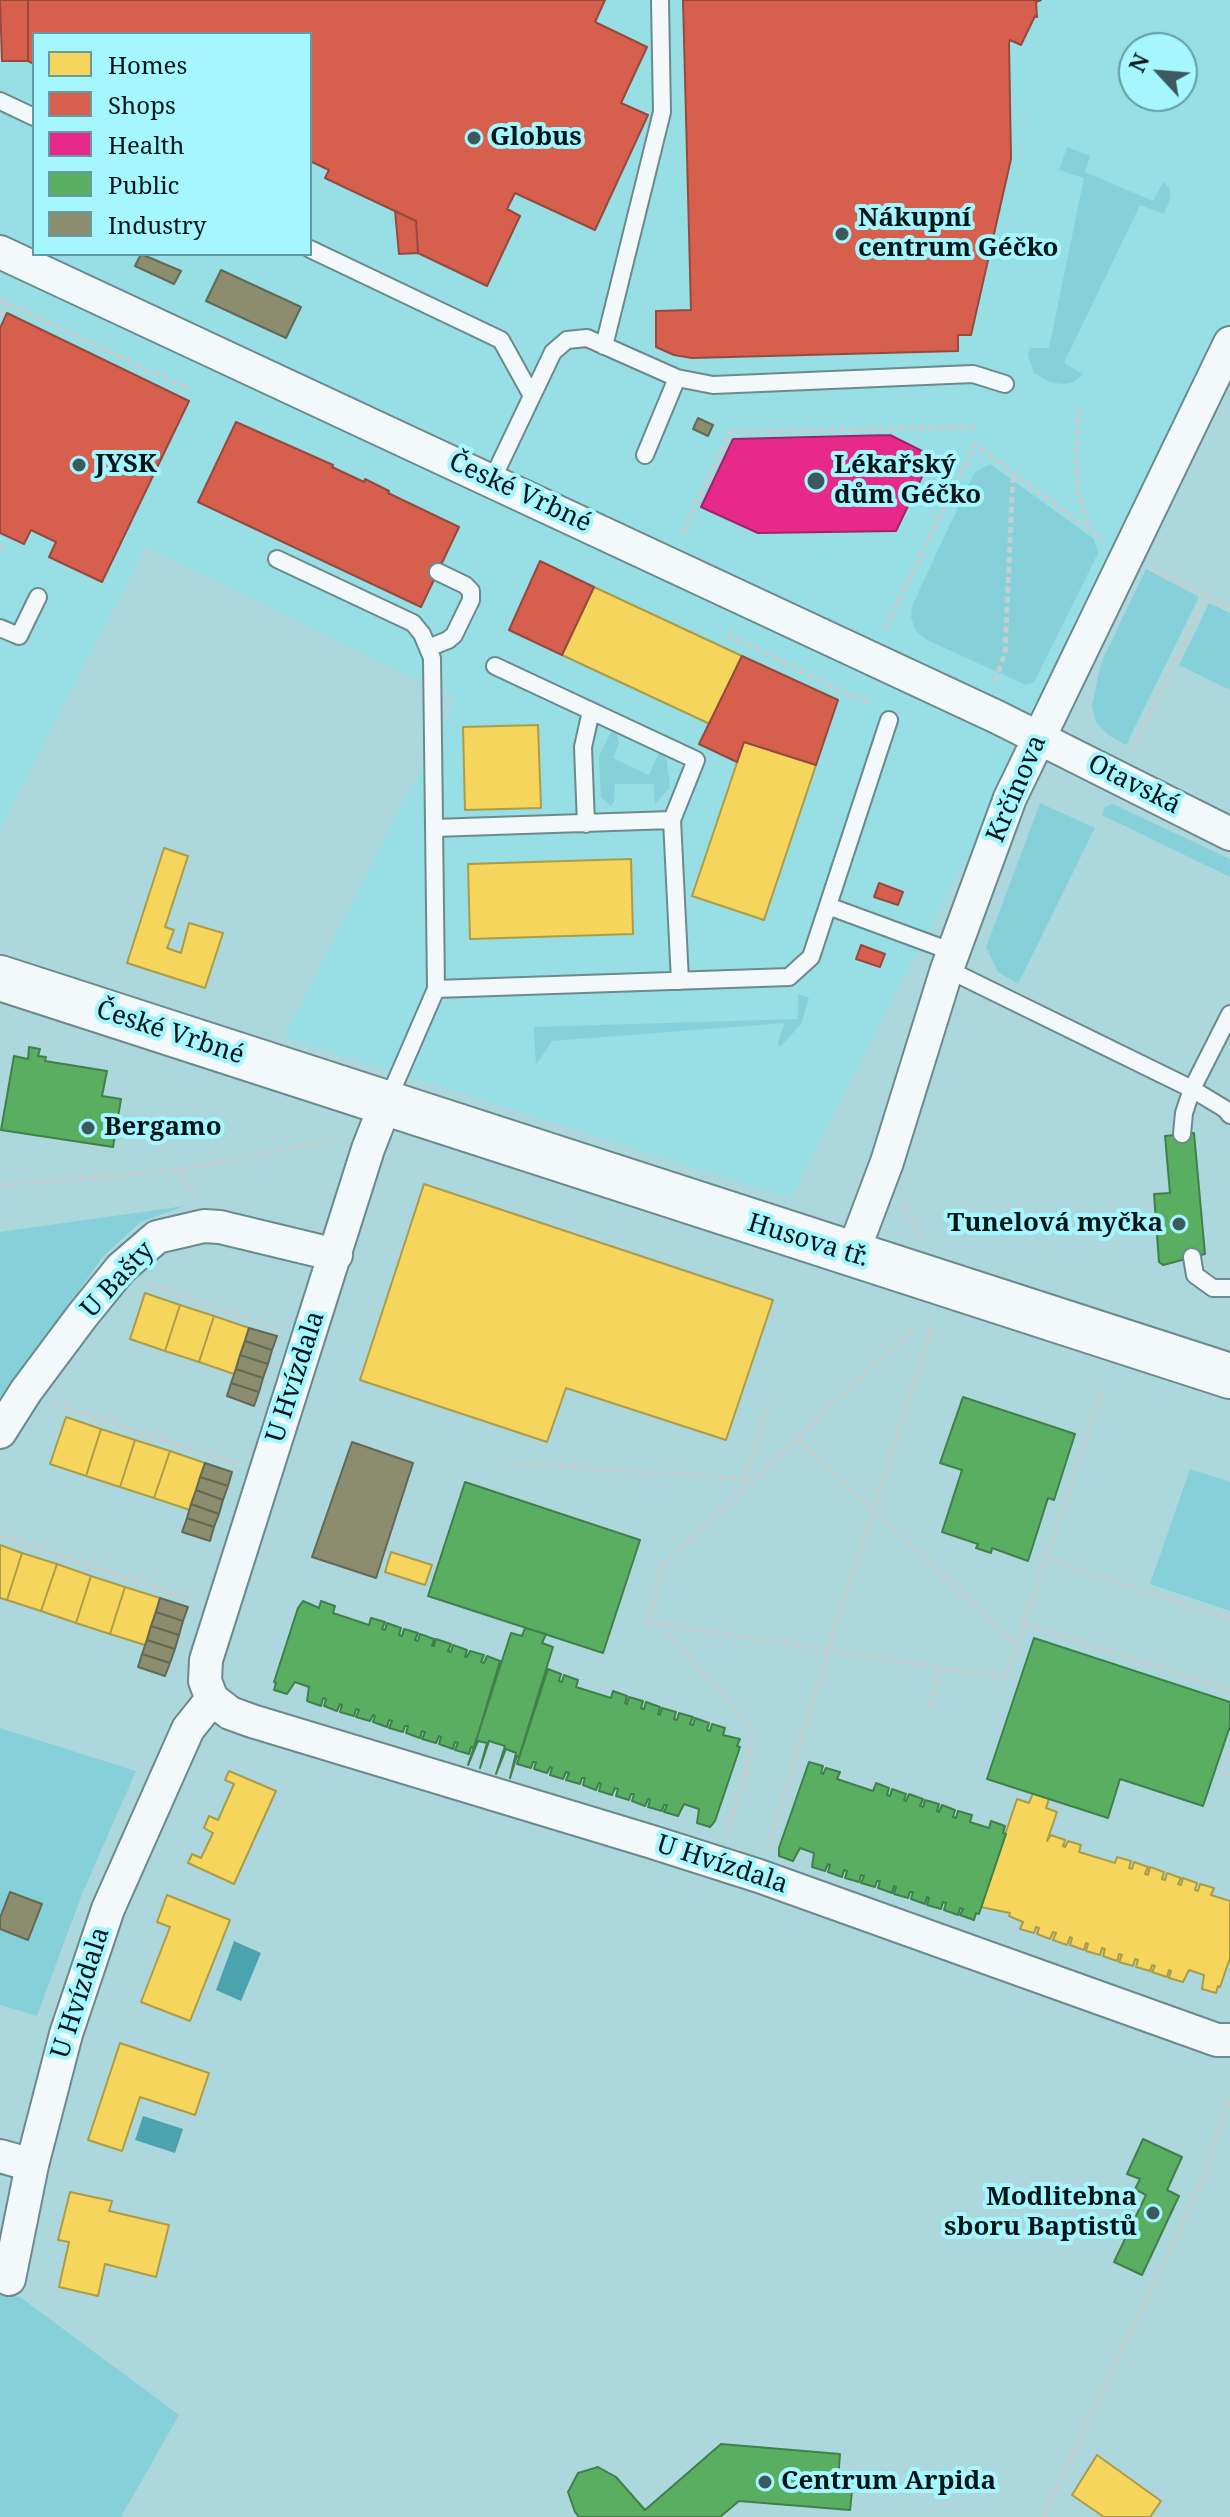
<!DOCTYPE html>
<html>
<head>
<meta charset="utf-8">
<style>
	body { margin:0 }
	#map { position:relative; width:1230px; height:2517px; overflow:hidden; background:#acd8dd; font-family:"Noto Serif",serif }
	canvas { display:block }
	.legend { position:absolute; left:32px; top:32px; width:280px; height:224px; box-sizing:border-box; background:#a6f6ff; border:2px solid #649ca3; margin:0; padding:10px 14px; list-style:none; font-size:24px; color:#001619 }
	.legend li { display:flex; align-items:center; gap:16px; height:40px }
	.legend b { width:40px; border:2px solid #649ca3 }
	.north { position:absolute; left:1118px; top:32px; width:80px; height:80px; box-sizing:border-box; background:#a6f6ff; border:2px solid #649ca3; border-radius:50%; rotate:296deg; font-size:22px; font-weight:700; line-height:32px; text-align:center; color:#001619 }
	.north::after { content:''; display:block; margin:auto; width:28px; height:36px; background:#3c5a5e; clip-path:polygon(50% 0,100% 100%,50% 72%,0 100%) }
</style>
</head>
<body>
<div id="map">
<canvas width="1230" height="2517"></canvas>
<ul class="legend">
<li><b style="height:22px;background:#f6d55c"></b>Homes</li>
<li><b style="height:22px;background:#d6604d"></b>Shops</li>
<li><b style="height:22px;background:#e7298a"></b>Health</li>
<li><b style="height:22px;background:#5aae61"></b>Public</li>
<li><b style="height:22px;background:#8c8c6e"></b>Industry</li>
</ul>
<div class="north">N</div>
</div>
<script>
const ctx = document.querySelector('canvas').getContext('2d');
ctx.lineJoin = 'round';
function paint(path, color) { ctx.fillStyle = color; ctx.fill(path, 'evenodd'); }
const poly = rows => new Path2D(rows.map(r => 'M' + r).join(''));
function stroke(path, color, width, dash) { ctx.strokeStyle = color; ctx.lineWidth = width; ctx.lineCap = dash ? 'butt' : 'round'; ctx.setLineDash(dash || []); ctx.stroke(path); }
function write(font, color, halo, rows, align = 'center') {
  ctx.font = font + ' "Noto Serif",serif'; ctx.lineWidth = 8; ctx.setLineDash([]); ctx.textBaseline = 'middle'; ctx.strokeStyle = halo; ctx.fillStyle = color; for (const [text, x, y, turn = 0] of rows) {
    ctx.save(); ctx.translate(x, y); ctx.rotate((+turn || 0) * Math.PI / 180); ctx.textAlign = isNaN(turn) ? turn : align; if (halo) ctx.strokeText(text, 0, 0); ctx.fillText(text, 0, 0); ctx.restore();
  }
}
const built = poly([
	[0,0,1230,0,1230,344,1153,499,790,1198,284,1037,456,699,146,547,0,829],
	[34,34,310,34,310,254,34,254],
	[1134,48,1182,48,1182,96,1134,96]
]);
const green = poly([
	[1067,147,1090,156,1085,172,1153,201,1163,182,1169,188,1170,199,1164,214,1140,205,1064,363,1083,374,1074,382,1062,384,1049,382,1034,373,1028,355,1030,348,1049,348,1084,178,1059,170],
	[990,464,1094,539,1098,553,1034,682,1026,685,927,640,916,631,911,617,912,606,974,473],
	[1146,569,1199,597,1126,745,1108,735,1096,722,1092,706,1101,663],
	[1209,603,1230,613,1230,690,1179,665],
	[612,731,616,732,619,743,613,758,649,775,659,753,666,756,670,787,657,802,655,804,654,784,615,784,614,802,611,806,601,797,599,756],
	[1040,803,1095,828,1018,984,998,972,986,947],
	[1113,804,1230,859,1230,877,1102,815,1105,807],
	[798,994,809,998,801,1024,781,1046,778,1046,778,1041,785,1023,552,1041,536,1065,534,1027,798,1019],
	[185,1206,141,1222,103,1256,0,1406,0,1232],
	[1190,1469,1230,1482,1230,1611,1150,1584],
	[0,1728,136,1771,82,1894,37,2016,0,2005],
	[0,2294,20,2297,179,2415,121,2517,0,2517]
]);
const water = poly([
	[234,1941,261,1953,241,2001,216,1990],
	[143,2116,183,2129,175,2153,135,2140]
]);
const homes = poly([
	[594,587,742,656,710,724,562,655,594,587],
	[538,725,541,808,465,810,463,727,538,725],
	[744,742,816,765,764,920,692,896,744,742],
	[164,848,188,856,165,927,174,930,167,948,181,953,189,923,223,933,205,988,127,963,164,848],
	[631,859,633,934,470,939,468,864,631,859],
	[424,1184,773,1300,726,1440,566,1388,547,1442,360,1380,424,1184],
	[145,1293,180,1305,165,1351,130,1339,145,1293],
	[180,1305,214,1316,199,1362,165,1351,180,1305],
	[214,1316,249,1328,234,1374,199,1362,214,1316],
	[66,1417,101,1429,86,1476,50,1464,66,1417],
	[101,1429,135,1440,120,1487,86,1476,101,1429],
	[135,1440,170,1451,154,1498,120,1487,135,1440],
	[170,1451,205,1463,190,1510,154,1498,170,1451],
	[0,1545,22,1553,7,1600,0,1598,0,1545],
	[391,1552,432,1565,425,1585,385,1572,391,1552],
	[22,1553,57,1564,41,1611,7,1600,22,1553],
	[57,1564,91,1576,76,1623,41,1611,57,1564],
	[91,1576,125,1587,110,1634,76,1623,91,1576],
	[125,1587,160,1598,145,1645,110,1634,125,1587],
	[229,1771,276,1791,234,1884,188,1863,192,1854,201,1858,213,1833,204,1828,209,1816,218,1820,234,1784,225,1780,229,1771],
	[1033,1793,1049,1799,1046,1808,1057,1812,1047,1841,1051,1835,1065,1840,1063,1846,1065,1847,1068,1841,1081,1845,1079,1852,1115,1863,1117,1857,1131,1861,1129,1868,1132,1869,1134,1862,1148,1867,1145,1874,1148,1875,1150,1867,1164,1872,1162,1879,1165,1880,1167,1873,1181,1878,1178,1884,1181,1885,1183,1878,1197,1883,1195,1890,1198,1891,1200,1884,1214,1888,1211,1895,1230,1901,1230,1958,1220,1987,1218,1986,1216,1993,1202,1989,1204,1975,1189,1970,1183,1982,1169,1978,1171,1971,1169,1970,1167,1977,1152,1972,1155,1966,1152,1965,1150,1971,1136,1967,1138,1960,1135,1959,1133,1966,1119,1962,1122,1955,1119,1954,1117,1961,1103,1956,1105,1949,1102,1948,1100,1955,1086,1951,1088,1944,1086,1943,1084,1950,1070,1945,1072,1938,1070,1937,1067,1945,1053,1940,1056,1933,1053,1932,1050,1939,1037,1934,1039,1928,1036,1927,1034,1933,1020,1929,1023,1922,1009,1916,1010,1913,981,1907,1017,1799,1029,1803,1033,1793],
	[167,1895,230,1920,190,2021,141,2002,170,1927,157,1922,167,1895],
	[120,2043,209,2073,195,2115,140,2097,122,2151,88,2140,120,2043],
	[70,2192,112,2201,109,2211,169,2225,156,2277,105,2264,98,2296,59,2287,69,2242,58,2240,70,2192],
	[1097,2455,1161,2501,1150,2517,1104,2517,1072,2495,1097,2455]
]);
const shops = poly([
	[0,0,28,0,28,61,2,61,0,0],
	[28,0,605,0,595,22,647,47,621,103,648,115,595,230,515,193,507,209,520,216,487,286,418,253,416,221,325,178,329,170,310,161,310,34,34,34,34,64,28,61,28,0],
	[683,0,1041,0,1036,2,1037,17,1035,16,1021,45,1010,40,1009,43,1011,159,971,335,958,335,958,351,692,358,674,355,656,347,656,311,691,310,683,0],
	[395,211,416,221,418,253,399,254,395,211],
	[7,313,189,401,102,582,49,557,56,542,31,530,24,544,0,533,0,328,7,313],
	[236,422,333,465,332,467,364,482,365,479,389,491,388,493,459,527,421,607,198,502,236,422],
	[540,561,594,587,562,655,509,630,540,561],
	[742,656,838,700,816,765,744,742,737,762,699,744,742,656],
	[879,883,903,892,898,905,874,897,879,883],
	[861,945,885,954,880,967,856,959,861,945]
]);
const health = poly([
	[890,435,932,456,896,531,758,533,701,507,733,439,890,435]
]);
const public = poly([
	[29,1047,40,1049,38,1056,46,1057,45,1061,107,1071,102,1096,121,1099,113,1147,1,1130,14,1056,28,1059,29,1047],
	[1194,1133,1205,1254,1163,1265,1159,1262,1154,1194,1170,1193,1165,1136,1194,1133],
	[963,1397,1075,1434,1054,1500,1048,1498,1028,1561,992,1548,991,1553,976,1548,978,1544,942,1532,962,1470,940,1463,963,1397],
	[465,1482,640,1540,603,1653,428,1596,465,1482],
	[303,1601,319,1608,321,1601,335,1606,333,1613,369,1625,371,1618,385,1622,382,1629,385,1630,387,1623,401,1628,399,1635,402,1636,404,1629,418,1633,415,1640,418,1641,420,1634,434,1639,432,1646,434,1646,436,1639,451,1644,448,1651,451,1652,453,1645,467,1650,465,1657,467,1657,470,1651,484,1655,481,1662,484,1663,487,1656,500,1661,474,1748,471,1747,469,1754,455,1750,458,1743,455,1742,453,1749,439,1744,441,1737,439,1736,436,1743,422,1739,425,1732,422,1731,420,1738,406,1733,408,1726,405,1726,403,1732,389,1728,392,1721,389,1720,387,1727,373,1722,375,1716,373,1715,370,1721,356,1717,359,1710,356,1709,354,1716,340,1712,342,1705,340,1704,337,1711,324,1706,326,1699,323,1698,321,1706,307,1701,309,1687,295,1682,287,1694,274,1690,276,1683,274,1682,298,1608,303,1601],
	[525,1628,546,1634,542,1643,553,1647,519,1757,517,1756,510,1778,516,1753,506,1749,496,1774,505,1746,489,1741,480,1768,487,1743,478,1741,468,1765,511,1633,522,1636,525,1628],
	[1034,1638,1230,1702,1230,1726,1203,1806,1120,1779,1108,1818,987,1779,1034,1638],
	[548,1669,561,1674,559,1681,562,1682,564,1675,578,1680,576,1687,611,1698,613,1691,627,1696,625,1703,627,1704,629,1697,643,1701,641,1708,644,1709,646,1702,660,1707,658,1714,660,1715,662,1708,676,1712,674,1719,677,1720,679,1713,693,1717,690,1724,693,1725,695,1718,709,1723,707,1730,710,1731,712,1724,725,1728,723,1735,740,1739,737,1746,740,1747,715,1821,710,1827,697,1823,699,1809,684,1804,678,1816,664,1812,667,1805,664,1805,662,1811,648,1807,650,1800,648,1799,645,1806,632,1801,634,1794,631,1794,629,1800,616,1796,618,1789,615,1788,612,1795,599,1791,601,1784,599,1783,596,1790,583,1785,585,1778,582,1778,580,1784,566,1780,569,1773,566,1772,563,1779,550,1775,552,1768,550,1767,547,1773,534,1769,536,1762,533,1762,531,1768,517,1764,548,1669],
	[809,1762,823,1766,821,1773,823,1774,826,1768,840,1772,837,1779,873,1791,876,1783,889,1788,887,1795,890,1796,892,1789,906,1794,904,1800,906,1801,909,1794,923,1799,920,1806,923,1807,925,1800,939,1804,937,1811,939,1812,942,1805,955,1810,953,1817,956,1818,958,1811,972,1815,970,1822,989,1828,991,1821,1005,1826,1003,1833,1006,1834,979,1914,976,1913,974,1920,960,1915,963,1909,960,1908,958,1915,944,1910,946,1903,943,1902,941,1909,927,1905,929,1898,927,1897,925,1904,911,1899,913,1892,910,1892,908,1898,894,1894,896,1887,894,1886,892,1893,878,1888,880,1881,877,1881,875,1887,861,1883,864,1876,861,1875,859,1882,845,1878,847,1871,844,1870,842,1877,828,1872,830,1865,828,1864,825,1871,812,1867,814,1853,800,1848,793,1861,779,1856,779,1848,809,1762],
	[1143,2139,1182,2157,1167,2190,1179,2196,1142,2275,1114,2262,1146,2195,1135,2189,1140,2179,1127,2174,1143,2139],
	[721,2444,840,2454,838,2480,853,2481,850,2510,739,2501,720,2517,579,2517,575,2512,568,2492,578,2473,598,2467,616,2477,645,2510,721,2444]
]);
const industry = poly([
	[141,254,181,271,174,284,135,266,141,254],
	[221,270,301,307,286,338,206,301,221,270],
	[698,418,713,425,708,436,693,429,698,418],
	[249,1328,277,1336,272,1350,245,1341,249,1328],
	[245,1341,272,1350,268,1364,240,1355,245,1341],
	[240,1355,268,1364,263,1378,236,1369,240,1355],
	[236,1369,263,1378,259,1392,231,1383,236,1369],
	[231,1383,259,1392,254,1406,227,1396,231,1383],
	[352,1442,413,1463,376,1578,312,1557,352,1442],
	[205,1463,232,1472,228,1486,200,1477,205,1463],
	[200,1477,228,1486,223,1500,196,1490,200,1477],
	[196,1490,223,1500,219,1514,191,1504,196,1490],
	[191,1504,219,1514,214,1527,187,1518,191,1504],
	[187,1518,214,1527,210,1541,182,1532,187,1518],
	[160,1598,188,1607,183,1621,156,1612,160,1598],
	[156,1612,183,1621,179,1635,151,1626,156,1612],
	[151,1626,179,1635,175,1649,147,1640,151,1626],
	[147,1640,175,1649,170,1663,142,1654,147,1640],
	[142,1654,170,1663,165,1676,138,1667,142,1654],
	[10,1892,42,1904,28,1940,0,1929,0,1918,10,1892]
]);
const path = poly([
	[0,300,191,390],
	[0,316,6,303],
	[1079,409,1076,458,1078,492,1090,530],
	[683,533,730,432,975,427],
	[0,551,3,545],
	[1154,570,1230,608],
	[885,628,975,445,1103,540],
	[728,635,849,695,873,703],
	[995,681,1005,653,1013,474],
	[1131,752,1206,596],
	[178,1170,196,1195],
	[0,1185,178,1170,335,1139],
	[904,1206,920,1236],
	[150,1285,280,1330],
	[913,1329,664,1564,648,1622,1006,1678,1103,1388],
	[54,1404,238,1465],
	[797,1439,1017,1645],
	[510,1463,745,1479],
	[744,1482,768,1403],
	[0,1536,194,1600],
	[1046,1559,1230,1619],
	[661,1624,752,1730,747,1771,726,1833],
	[1024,1624,1230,1690],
	[930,1705,940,1667],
	[1230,1749,1223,1773,1230,1775],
	[768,1849,828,1650,934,1320],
	[1043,2517,1197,2193,1230,2097]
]);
const lane = poly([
	[0,101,34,117],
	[310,249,501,340,532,396],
	[604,346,662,112,660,0],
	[645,455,677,378],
	[492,480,553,352,567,340,587,338,677,378,713,385,973,374,1005,384],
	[277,559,413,623,422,634,432,658,436,989],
	[0,628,19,636,38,597],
	[428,648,448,640,454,635,471,600,471,591,465,585,438,572],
	[672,820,680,981],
	[586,824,583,747,591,711],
	[434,828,672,820,696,760,495,666],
	[828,906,953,952],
	[947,969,1192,1089,1184,1113,1182,1134],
	[1230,1014,1192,1089,1225,1109,1230,1115],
	[387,1102,436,989,789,977,811,957,889,720],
	[1192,1257,1195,1275,1213,1288,1230,1288]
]);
const street = poly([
	[0,252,997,717,1230,834],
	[386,1103,368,1149,206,1660,205,1681,212,1699,230,1713,252,1721,649,1841,759,1876,1217,2040,1230,2040],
	[852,1255,887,1162,947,969,1010,798,1230,343],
	[0,1432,26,1391,82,1316,121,1268,157,1237,204,1226,220,1227,336,1255],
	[0,2156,32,2165],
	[9,2279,32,2165,66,2034,108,1909,188,1729,212,1699]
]);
const secondary = poly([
	[0,978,1230,1376]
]);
const markers = [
	[474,138,8,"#3c5a5e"],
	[842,234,8,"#3c5a5e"],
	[79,465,8,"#3c5a5e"],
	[816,481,10,"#3c5a5e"],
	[88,1128,8,"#3c5a5e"],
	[1179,1224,8,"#3c5a5e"],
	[1153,2213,8,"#3c5a5e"],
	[765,2482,8,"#3c5a5e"]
];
const poiNames = [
	["Globus",490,138],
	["Nákupní",858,219],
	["centrum Géčko",858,249],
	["JYSK",95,465],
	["Lékařský",834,466],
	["dům Géčko",834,496],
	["Bergamo",104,1128],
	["Tunelová myčka",1163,1224,"right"],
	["Modlitebna",1137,2198,"right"],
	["sboru Baptistů",1137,2228,"right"],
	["Centrum Arpida",781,2482]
];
const streetNames = [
	["České Vrbné",520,493,25],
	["Otavská",1134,785,27],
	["Krčínova",1017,789,-67],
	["České Vrbné",170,1033,18],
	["Husova tř.",808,1241,17],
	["U Bašty",118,1280,-47],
	["U Hvízdala",296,1377,-72],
	["U Hvízdala",722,1865,18],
	["U Hvízdala",81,1993,-72]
];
paint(built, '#97dee5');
paint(green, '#86d0d9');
paint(water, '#4ba4ad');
paint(homes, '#f6d55c');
stroke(homes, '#ac9c48', 2);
paint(shops, '#d6604d');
stroke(shops, '#964a3d', 2);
paint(health, '#e7298a');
stroke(health, '#a22368', 2);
paint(public, '#5aae61');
stroke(public, '#3f804b', 2);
paint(industry, '#8c8c6e');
stroke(industry, '#626954', 2);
stroke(lane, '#6b8a8e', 20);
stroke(street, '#6b8a8e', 36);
stroke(secondary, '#6b8a8e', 48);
stroke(path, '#c1cfd0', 5, [6, 4]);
stroke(lane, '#f3f9fa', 16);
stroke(street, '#f3f9fa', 32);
stroke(secondary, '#f3f9fa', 44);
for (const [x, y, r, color] of markers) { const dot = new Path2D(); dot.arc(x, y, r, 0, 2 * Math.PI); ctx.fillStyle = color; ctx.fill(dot); stroke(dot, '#a6f6ff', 3); }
write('bold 26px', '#001619', '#a6f6ff', poiNames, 'left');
write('26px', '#001619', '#a6f6ff', streetNames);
</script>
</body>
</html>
